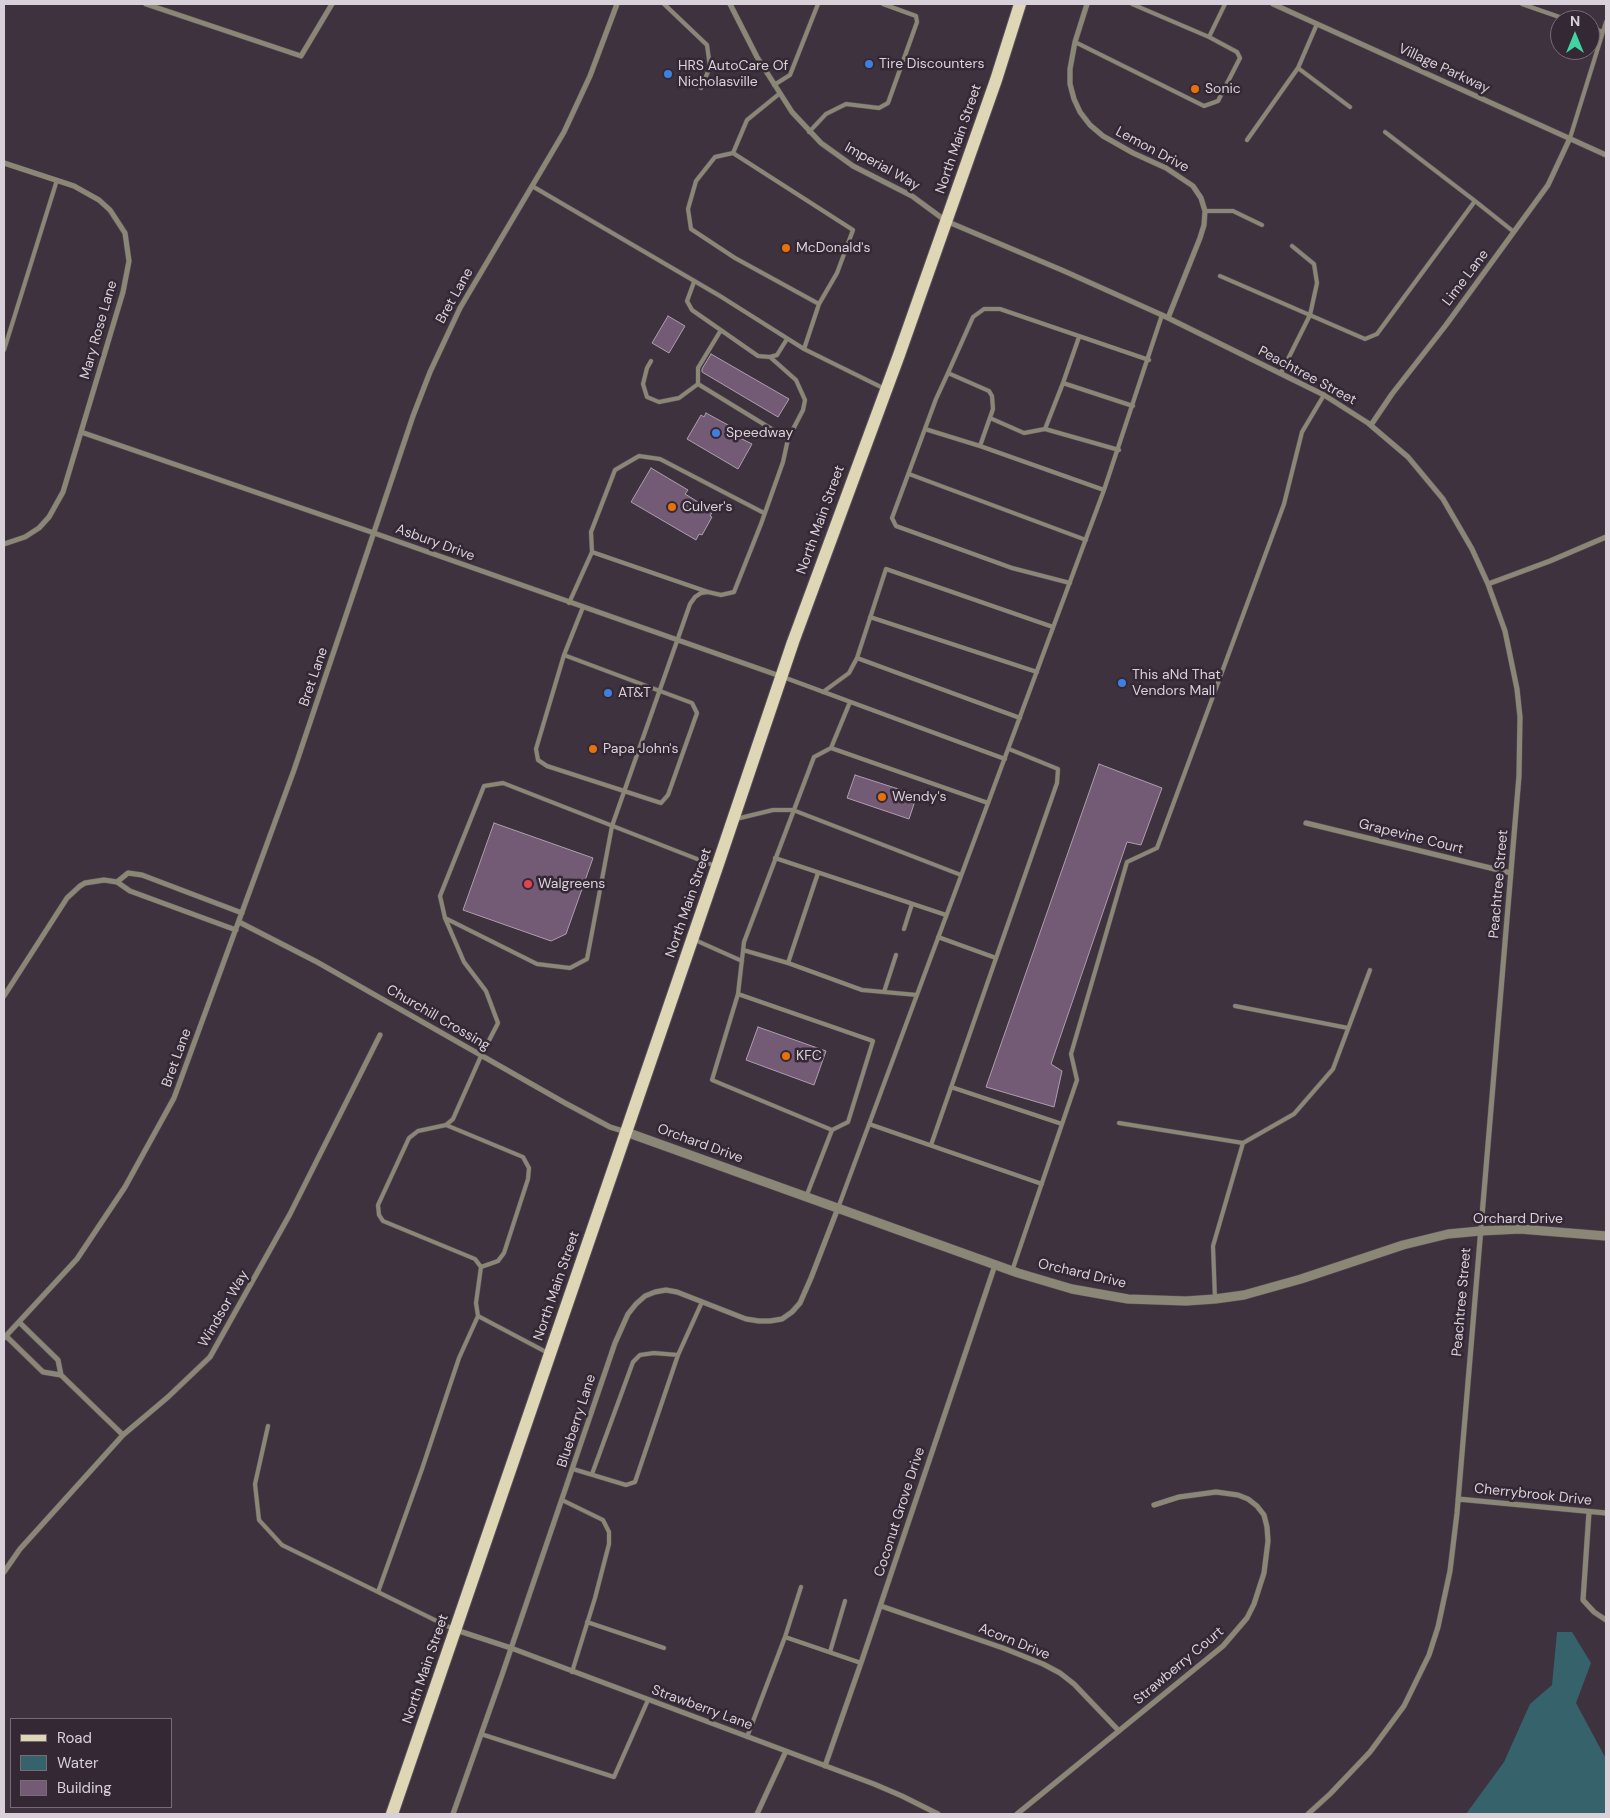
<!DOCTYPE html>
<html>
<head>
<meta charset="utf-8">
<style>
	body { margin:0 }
	#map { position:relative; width:1610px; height:1818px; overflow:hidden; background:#3e323e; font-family:"DM Sans",sans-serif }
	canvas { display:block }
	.frame { position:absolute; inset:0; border:5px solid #d9d1da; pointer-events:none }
	.legend { position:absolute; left:10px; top:1718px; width:162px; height:90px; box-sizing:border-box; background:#342834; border:1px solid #766c76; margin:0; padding:6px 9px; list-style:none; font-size:15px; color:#d9d1da }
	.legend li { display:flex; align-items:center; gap:10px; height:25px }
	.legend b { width:25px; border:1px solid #766c76 }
	.north { position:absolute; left:1550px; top:10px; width:50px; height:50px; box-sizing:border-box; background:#342834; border:1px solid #766c76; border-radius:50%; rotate:0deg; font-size:14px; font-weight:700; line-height:20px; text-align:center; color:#d9d1da }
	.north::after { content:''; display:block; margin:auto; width:18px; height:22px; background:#40d4a2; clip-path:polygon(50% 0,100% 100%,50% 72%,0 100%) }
</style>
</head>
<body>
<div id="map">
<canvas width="1610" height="1818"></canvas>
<div class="frame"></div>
<ul class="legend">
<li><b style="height:6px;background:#dfd6b6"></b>Road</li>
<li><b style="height:14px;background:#36636b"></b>Water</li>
<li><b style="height:14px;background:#745b75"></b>Building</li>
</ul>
<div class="north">N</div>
</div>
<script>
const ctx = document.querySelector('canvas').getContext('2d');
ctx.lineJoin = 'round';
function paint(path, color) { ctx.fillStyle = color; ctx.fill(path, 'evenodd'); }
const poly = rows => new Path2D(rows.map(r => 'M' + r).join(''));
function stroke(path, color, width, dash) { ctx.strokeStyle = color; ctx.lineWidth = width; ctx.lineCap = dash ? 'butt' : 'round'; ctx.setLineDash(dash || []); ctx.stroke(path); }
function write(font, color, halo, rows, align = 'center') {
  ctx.font = font + ' "DM Sans",sans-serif'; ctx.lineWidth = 5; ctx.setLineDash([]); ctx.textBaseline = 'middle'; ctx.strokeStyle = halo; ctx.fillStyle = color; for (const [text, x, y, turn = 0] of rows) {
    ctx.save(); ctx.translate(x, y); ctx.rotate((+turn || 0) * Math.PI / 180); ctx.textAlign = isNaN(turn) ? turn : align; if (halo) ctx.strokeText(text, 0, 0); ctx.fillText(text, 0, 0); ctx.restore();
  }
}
const water = poly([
	[1557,1632,1572,1632,1591,1663,1576,1703,1606,1759,1606,1814,1466,1814,1504,1762,1530,1704,1552,1685]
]);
const building = poly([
	[668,316,685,326,669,353,652,343,668,316],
	[711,354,789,399,778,417,702,372,702,369,711,354],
	[706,413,739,431,738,437,752,444,738,469,687,439,701,415,704,417,706,413],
	[651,468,688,490,685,494,713,511,710,516,712,517,702,535,699,534,696,540,631,502,651,468],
	[1099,764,1162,788,1141,845,1127,842,1051,1064,1062,1071,1054,1107,986,1087,1099,764],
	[855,775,917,795,909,819,847,798,855,775],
	[494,823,593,858,566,934,551,941,463,910,494,823],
	[758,1027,826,1051,814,1085,746,1060,758,1027]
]);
const service = poly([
	[664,4,707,45,710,67,701,88],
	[1132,4,1209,37,1225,4],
	[1522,4,1568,20],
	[1590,27,1603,32],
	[1075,42,1204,106,1218,101,1240,58,1237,52,1209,37],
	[1298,68,1350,107],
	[774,85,790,75,818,4],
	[809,132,826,114,846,104,879,108,888,103,917,22,916,16,883,4],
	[1385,132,1475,201],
	[1570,138,1606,22],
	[1247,140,1298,68,1317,24],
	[733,153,747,120,779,94],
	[532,186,720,296,804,349,883,388],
	[1205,211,1233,211,1262,225],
	[1220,276,1365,339,1377,334,1475,201,1514,232],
	[694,282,687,301,692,310,758,356,770,357,777,355,787,339],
	[721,330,698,368,698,384,788,439],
	[804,349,819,304,837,273,853,230,733,153,715,157,696,181,688,209,691,229,735,258,819,304],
	[4,350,57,180],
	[651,361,647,368,643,384,647,397,659,402,679,398,698,384],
	[948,373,989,391,992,396,993,409,980,446],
	[1281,373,1310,315,1317,283,1314,264,1292,246],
	[1063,383,1079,337],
	[990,418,1024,433,1045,429,1119,450],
	[925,429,980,446,1104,490],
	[1045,429,1063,383,1133,406],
	[909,474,1086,540],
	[592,552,591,532,615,470,639,456,660,459,764,513],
	[1070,583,1012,568,896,526,892,518,936,399,948,373,973,317,984,309,1000,309,1149,360],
	[569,603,592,552,708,592],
	[870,617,1037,672],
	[564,655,692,703,697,713,668,795,661,803,547,766,538,760,536,749,564,655,583,607],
	[783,677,1005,759],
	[823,692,849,673,857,658],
	[1020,718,857,658,886,569,1053,627],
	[831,748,850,702],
	[736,819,773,810,793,810,961,875],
	[775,858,946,915],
	[445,918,537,964,570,968,587,959,612,826,690,604,695,597,701,593,708,592,721,595,734,592,761,524,783,462,788,439,803,410,805,400,796,380,770,357],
	[904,929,912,904],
	[938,937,996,958],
	[695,940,742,961],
	[743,950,788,963,862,990,917,995],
	[788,963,818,873],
	[884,992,896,955],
	[738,994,873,1041,848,1122,832,1130,806,1197],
	[1235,1006,1348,1028],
	[951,1087,1062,1124],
	[1119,1123,1243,1143],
	[869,1124,1042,1184],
	[446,1125,523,1157,529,1168,528,1179,504,1253,498,1261,481,1267],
	[832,1130,712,1080,738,994,744,942,814,757,831,748,988,803],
	[931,1145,1057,783,1058,769,1009,749],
	[838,1208,1104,490,1162,315],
	[1012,1271,1077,1080,1071,1054,1127,862,1157,848,1284,504,1302,432,1324,395],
	[1215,1299,1213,1246,1243,1143,1294,1114,1333,1069,1370,970],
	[548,1353,478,1316,476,1303,481,1267,475,1259,383,1221,379,1215,378,1205,409,1138,418,1131,446,1125,453,1119,481,1056,498,1023,486,991,464,962,445,918,440,896,484,786,503,783,715,866],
	[268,1426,255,1484,259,1520,282,1545,378,1592],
	[573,1469,626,1485,635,1482,678,1355,702,1302],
	[592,1474,633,1362,640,1355,654,1353,678,1355],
	[562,1500,603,1520,609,1532,609,1544,595,1598,572,1672],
	[587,1622,664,1648],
	[453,1629,378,1592,422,1469,459,1358,478,1316],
	[785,1637,801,1587],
	[830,1652,845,1601],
	[481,1734,614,1777,648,1700],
	[747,1737,785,1637,861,1663]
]);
const minor = poly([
	[146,4,301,56,332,4],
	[730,4,757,57,792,112,821,143,853,166,912,196,946,221,1064,271,1162,315,1324,395,1368,423,1408,457,1443,499,1472,549,1488,584,1505,631,1517,689,1520,717,1519,776,1457,1513,1450,1571,1438,1627,1429,1655,1404,1706,1370,1752,1330,1794,1308,1814],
	[1087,4,1075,42,1070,69,1070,84,1074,99,1080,112,1090,125,1103,136,1133,153,1166,168,1193,186,1201,198,1205,211,1204,225,1200,238,1168,318],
	[1273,4,1606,155],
	[4,163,74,186,99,200,110,210,125,233,129,261,123,292,63,492,49,517,39,528,25,537,4,544],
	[1371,425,1392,394,1446,325,1548,185,1570,138],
	[81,432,374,533,780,676],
	[1488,584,1550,561,1606,537],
	[1306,823,1511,873],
	[117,882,128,873,142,875,242,913],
	[239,922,317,962,565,1103,610,1127,626,1132],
	[4,996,67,898,80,886,85,883,104,880,117,882,130,891,236,930],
	[19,1322,58,1360,61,1375],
	[6,1336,43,1372,61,1375,123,1435],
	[4,1338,77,1259,125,1187,174,1098,294,770,413,416,430,372,460,308,564,132,590,76,617,4],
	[1458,1499,1606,1513],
	[1589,1512,1583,1600,1594,1612,1606,1620],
	[4,1572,20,1549,123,1435,168,1397,210,1357,290,1214,380,1035],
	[881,1606,1003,1648,1043,1664,1060,1673,1074,1684,1119,1731],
	[456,1630,511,1648,874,1784,902,1796,938,1814],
	[825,1766,861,1663,995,1265],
	[453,1814,502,1675,615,1343,628,1314,636,1304,645,1296,655,1292,666,1290,677,1292,746,1319,759,1321,770,1321,782,1319,792,1312,800,1303,811,1278,838,1208],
	[757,1814,786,1751],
	[1017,1814,1223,1646,1247,1618,1254,1604,1264,1573,1268,1541,1267,1527,1264,1515,1257,1506,1248,1499,1238,1495,1216,1492,1179,1497,1154,1505]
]);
const tertiary = poly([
	[626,1132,1018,1273,1072,1289,1128,1299,1186,1301,1215,1299,1244,1295,1301,1279,1403,1245,1448,1234,1480,1231,1520,1229,1606,1236]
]);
const primary = poly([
	[392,1814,717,867,793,642,899,355,996,80,1020,4]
]);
const markers = [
	[869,64,5,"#3f7fe0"],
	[668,74,5,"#3f7fe0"],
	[1195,89,5,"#e8710a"],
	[786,248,5,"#e8710a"],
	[716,433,5,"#3f7fe0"],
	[672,507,5,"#e8710a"],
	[1122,683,5,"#3f7fe0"],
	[608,693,5,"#3f7fe0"],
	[593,749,5,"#e8710a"],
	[882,797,5,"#e8710a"],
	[528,884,5,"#e0444e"],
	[786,1056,5,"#e8710a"]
];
const poiNames = [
	["Tire Discounters",879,64],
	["HRS AutoCare Of",678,66],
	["Nicholasville",678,82],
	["Sonic",1205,89],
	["McDonald's",796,248],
	["Speedway",726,433],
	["Culver's",682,507],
	["This aNd That",1132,675],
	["Vendors Mall",1132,691],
	["AT&T",618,693],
	["Papa John's",603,749],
	["Wendy's",892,797],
	["Walgreens",538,884],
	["KFC",796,1056]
];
const streetNames = [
	["Village Parkway",1444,69,25],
	["North Main Street",959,139,-71],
	["Lemon Drive",1152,150,28],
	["Imperial Way",882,167,29],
	["Lime Lane",1466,278,-53],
	["Bret Lane",455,296,-61],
	["Mary Rose Lane",99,330,-74],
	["Peachtree Street",1307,376,28],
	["North Main Street",821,520,-70],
	["Asbury Drive",435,543,20],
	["Bret Lane",314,677,-71],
	["Grapevine Court",1411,837,14],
	["Peachtree Street",1499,884,-85],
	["North Main Street",689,903,-71],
	["Churchill Crossing",438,1018,30],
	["Bret Lane",177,1058,-70],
	["Orchard Drive",700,1144,20],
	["Orchard Drive",1518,1219],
	["Orchard Drive",1082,1274,13],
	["North Main Street",557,1286,-71],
	["Peachtree Street",1462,1302,-85],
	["Windsor Way",224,1309,-60],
	["Blueberry Lane",577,1421,-72],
	["Cherrybrook Drive",1533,1495,6],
	["Coconut Grove Drive",900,1512,-72],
	["Acorn Drive",1014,1642,22],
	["Strawberry Court",1179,1666,-40],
	["North Main Street",426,1669,-71],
	["Strawberry Lane",702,1708,20]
];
paint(water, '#36636b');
paint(building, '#745b75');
stroke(building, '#ad9eae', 1);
stroke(service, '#5a4f5a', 5);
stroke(minor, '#5a4f5a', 6);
stroke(tertiary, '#5a4f5a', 10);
stroke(primary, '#5a4f5a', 14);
stroke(service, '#8b8777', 4);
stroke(minor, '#8b8777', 5);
stroke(tertiary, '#8b8777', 9);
stroke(primary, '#dfd6b6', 12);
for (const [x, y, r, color] of markers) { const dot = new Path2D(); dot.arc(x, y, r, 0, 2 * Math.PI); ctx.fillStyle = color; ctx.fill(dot); stroke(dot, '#342834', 2); }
write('14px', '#d9d1da', '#342834', poiNames, 'left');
write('14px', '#d9d1da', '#342834', streetNames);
</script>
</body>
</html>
